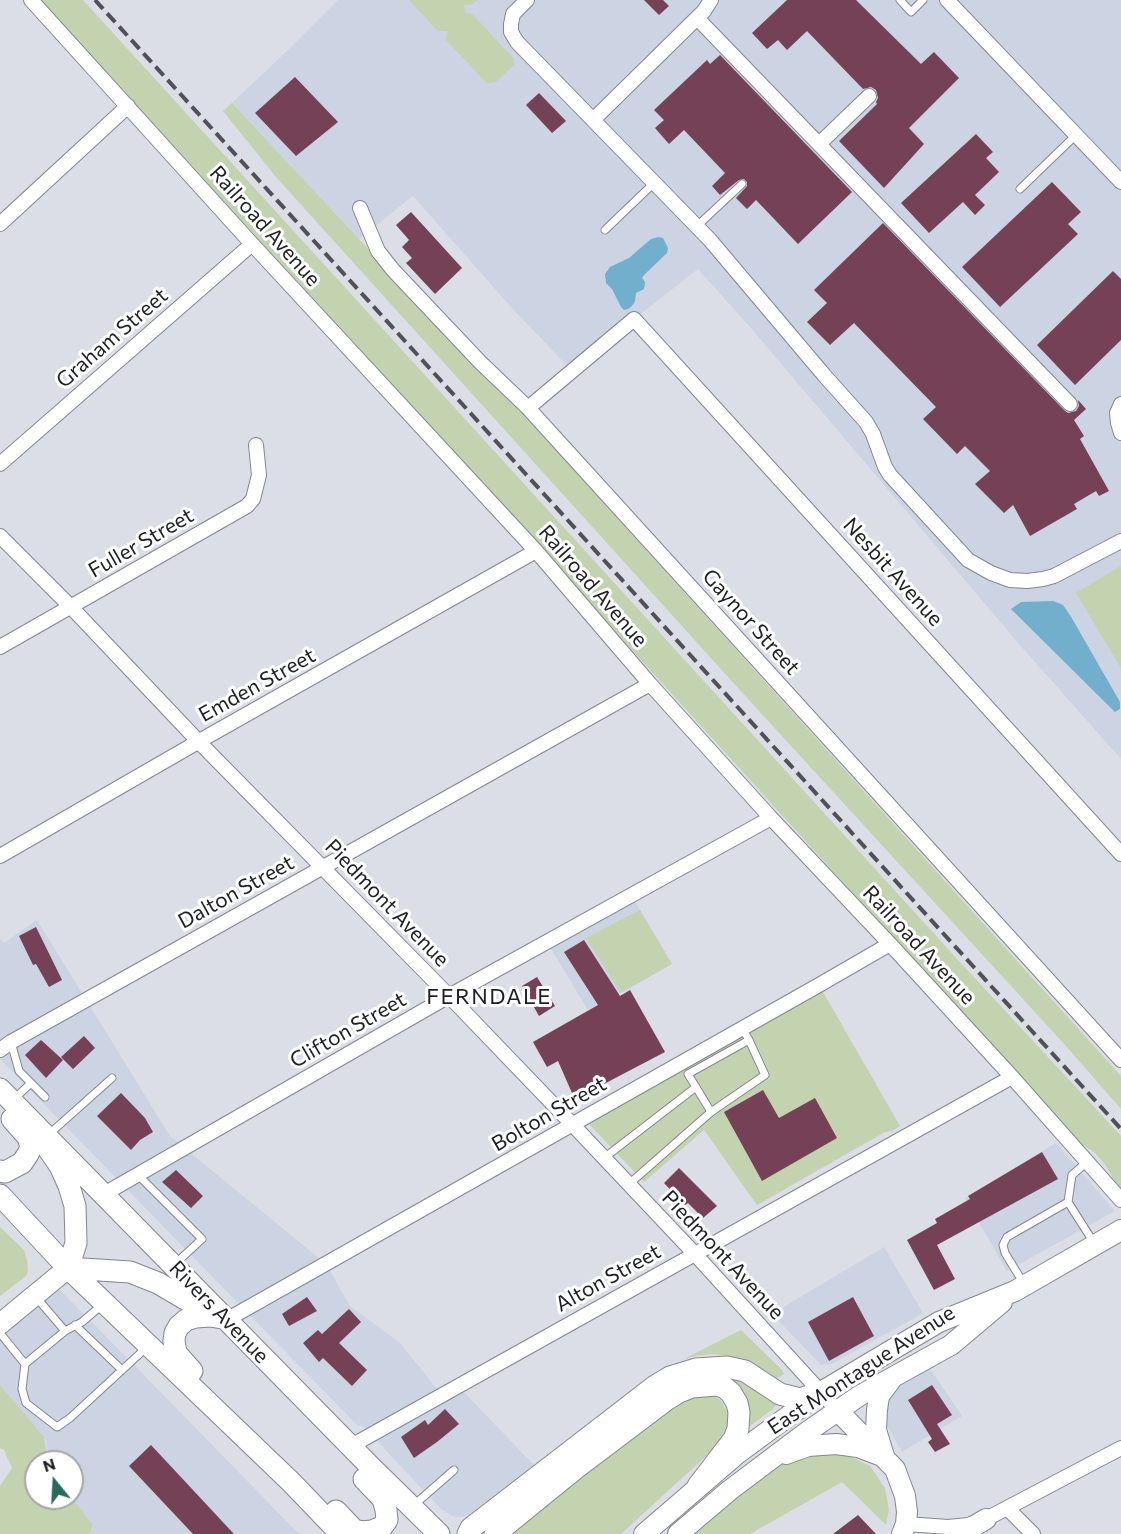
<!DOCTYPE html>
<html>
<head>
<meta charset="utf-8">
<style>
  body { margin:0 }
  #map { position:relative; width:1121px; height:1534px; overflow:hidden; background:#dbdee6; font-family:Commissioner,sans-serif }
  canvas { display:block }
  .north { position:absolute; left:24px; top:1450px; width:60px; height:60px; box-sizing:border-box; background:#fff; border:2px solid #a5a6a7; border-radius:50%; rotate:342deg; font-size:16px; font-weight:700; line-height:24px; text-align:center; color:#1f2023 }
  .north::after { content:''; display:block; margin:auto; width:21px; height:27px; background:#296b5a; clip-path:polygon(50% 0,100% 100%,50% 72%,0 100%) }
</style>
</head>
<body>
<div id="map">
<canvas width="1121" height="1534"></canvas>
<div class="north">N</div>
</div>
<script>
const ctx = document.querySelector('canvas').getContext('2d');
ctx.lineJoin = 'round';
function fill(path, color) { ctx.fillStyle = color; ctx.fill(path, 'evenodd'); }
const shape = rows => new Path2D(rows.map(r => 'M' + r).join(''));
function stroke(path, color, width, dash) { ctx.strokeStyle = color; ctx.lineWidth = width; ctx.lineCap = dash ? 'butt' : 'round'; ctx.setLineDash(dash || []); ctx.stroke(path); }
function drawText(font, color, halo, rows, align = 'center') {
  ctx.font = font + ' Commissioner,sans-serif'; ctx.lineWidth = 6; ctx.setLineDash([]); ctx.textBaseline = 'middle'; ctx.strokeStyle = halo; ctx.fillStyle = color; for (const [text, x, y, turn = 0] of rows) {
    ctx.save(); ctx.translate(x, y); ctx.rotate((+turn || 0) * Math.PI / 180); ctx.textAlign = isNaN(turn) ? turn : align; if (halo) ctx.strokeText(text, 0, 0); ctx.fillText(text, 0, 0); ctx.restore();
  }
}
fill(shape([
  [338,0,1121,0,1121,759,1019,644,750,327,698,269,634,319,572,371,511,307,413,196,359,239,232,103,286,52],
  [631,895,672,964,588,1010,547,942],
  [37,920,170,1136,326,1264,350,1306,399,1342,442,1395,458,1386,534,1465,471,1513,463,1517,455,1517,442,1510,364,1427,357,1425,0,1059,0,939,4,943],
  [1056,1143,1115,1211,1007,1271,965,1198],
  [884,1247,923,1313,832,1364,821,1365,772,1314],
  [52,1282,137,1368,299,1534,89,1534,93,1525,72,1498,72,1462,48,1462,46,1440,0,1385,0,1324],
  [929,1367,962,1416,902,1452,887,1425,886,1420,887,1404,891,1395,898,1385]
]), '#ccd3e2');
fill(shape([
  [41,0,83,0,959,961,1121,1136,1121,1189,1118,1187,1105,1164,1094,1152,1081,1144],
  [409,0,477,0,473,4,464,5,465,13,472,14,514,59,514,65,496,82,487,83,446,40,447,31,438,31],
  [232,103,544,437,1121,1076,1121,1109,1066,1046,738,688,276,177,223,111],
  [1121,566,1121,668,1076,593],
  [640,910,672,964,621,993,586,938],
  [819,985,900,1126,892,1131,885,1132,757,1205,704,1130,644,1182,588,1123],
  [0,1227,24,1250,27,1260,28,1271,26,1276,0,1296],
  [741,1330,782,1370,784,1374,776,1379,753,1364,734,1357,712,1354,694,1356,682,1360],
  [733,1376,760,1389,776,1404,774,1408,746,1429,748,1415,690,1378],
  [0,1385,44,1437,48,1462,36,1462,36,1498,72,1498,93,1525,89,1534,0,1534,0,1486,12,1468,4,1450,0,1448],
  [707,1395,716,1397,721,1401,728,1413,728,1421,727,1427,717,1446,621,1534,509,1534,518,1525,674,1406,685,1399],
  [830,1452,847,1455,870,1466,885,1488,889,1510,886,1525,842,1482,750,1534,690,1534,748,1486,779,1465,804,1456]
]), '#c3d2af');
fill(shape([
  [658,237,663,238,668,248,667,253,644,275,642,278,645,282,644,289,636,293,635,301,632,306,628,309,624,310,621,307,612,289,606,283,605,274,610,267,629,258,651,239],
  [1053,601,1063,605,1070,615,1120,702,1120,709,1115,712,1011,609,1021,602]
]), '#71afcd');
fill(shape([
  [644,0,663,0,669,6,659,15],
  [787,0,856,0,921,64,934,52,959,78,909,128,924,144,884,188,839,141,877,104,876,102,878,98,876,90,871,87,863,89,807,31,787,50,778,40,767,49,752,33],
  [720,55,852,192,798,244,756,200,747,209,736,198,747,186,747,182,744,179,739,180,720,195,712,186,725,173,684,130,669,144,655,128,664,120,654,110,707,60,710,64],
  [295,77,338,122,296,156,255,113],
  [539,93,566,121,552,133,526,105],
  [976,134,993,152,986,158,999,172,975,195,985,205,975,215,963,202,929,233,901,203],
  [1052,182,1081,212,1068,224,1078,234,1000,307,962,267],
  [411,212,462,268,435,294,406,263,412,258,402,247,409,240,396,225],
  [883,223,1064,410,1068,413,1076,411,1079,406,1078,400,1086,409,1074,420,1084,436,1080,439,1109,491,1099,496,1096,491,1074,504,1077,509,1030,536,1013,505,1004,513,975,484,990,471,965,446,957,454,923,419,936,407,854,323,830,345,807,322,827,303,814,290],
  [1113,271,1121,279,1121,340,1075,385,1037,345],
  [36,927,62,980,49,987,36,964,33,965,19,936],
  [584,940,620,996,630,990,665,1052,581,1096,578,1091,572,1093,558,1061,547,1067,533,1042,598,1005,564,952],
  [537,977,555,1006,539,1016,522,986],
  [84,1036,95,1048,73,1069,61,1057],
  [41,1040,63,1060,46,1078,25,1055],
  [763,1090,779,1118,815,1098,837,1138,762,1181,724,1112],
  [121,1093,145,1118,153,1132,140,1140,131,1150,97,1116],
  [1042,1152,1058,1179,937,1245,955,1279,934,1290,907,1240,937,1223,935,1219,970,1199,968,1196],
  [679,1168,717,1206,703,1218,688,1203,685,1205,664,1183],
  [176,1170,203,1196,191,1208,162,1182],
  [307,1297,317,1311,289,1326,282,1314],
  [853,1297,874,1336,829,1361,808,1322],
  [349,1309,361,1322,339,1343,367,1370,352,1386,323,1358,319,1362,303,1343,318,1330,322,1334],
  [932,1385,952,1415,937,1424,950,1444,935,1452,928,1442,932,1439,908,1400],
  [445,1409,459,1424,437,1442,414,1458,401,1437,425,1420,428,1425],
  [151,1445,234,1534,193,1534,129,1466],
  [858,1515,876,1534,833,1534]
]), '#754156');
const lane = shape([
  [900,0,911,12,923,0],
  [1020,189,1076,135],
  [696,227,742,184],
  [605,230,654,183],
  [11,1042,19,1071,45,1097],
  [13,1100,31,1083],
  [711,1112,765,1075,749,1040],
  [48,1135,112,1078],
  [604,1158,696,1087],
  [1087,1162,1072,1175,1068,1202,1094,1243],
  [138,1175,202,1239,176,1263],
  [629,1184,711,1112,688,1074,749,1040,742,1028],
  [1024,1284,1005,1253,1003,1245,1007,1237,1068,1202],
  [75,1325,122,1370],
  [65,1331,82,1322,102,1305],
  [0,1333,25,1364,22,1389,26,1403,57,1427,70,1418,146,1348],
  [25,1364,65,1331,36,1297],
  [414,1505,454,1470]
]);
const street = shape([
  [31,0,252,244,536,551,650,684,771,818,890,944,1012,1077,1121,1200],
  [527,0,513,14,511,24,511,32,517,42,593,120,704,11,711,0],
  [947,0,1121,182],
  [697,18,1070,404],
  [593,120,710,240,824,375,866,422,873,434,885,467,890,475,968,560,991,573,1010,580,1027,581,1043,579,1054,576,1121,541],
  [819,144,869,96],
  [360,208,378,251,393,270,480,362,528,408,1121,1060],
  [0,224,128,106],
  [1121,404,1117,413,1118,423,1121,433],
  [528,408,634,319,1121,854],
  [0,464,252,244],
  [0,536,71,607,199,742,449,996,572,1124,694,1253,837,1410],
  [0,647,247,506,253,499,259,475,256,445],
  [0,856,210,735,536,551],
  [0,1050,11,1042,650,684],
  [104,1194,449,996,771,818],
  [228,1319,819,985,890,944],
  [351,1446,1012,1077],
  [1008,1509,1033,1534],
  [906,1524,948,1527,968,1525,986,1519,1121,1448]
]);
const secondary = shape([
  [0,1324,68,1268],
  [837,1410,895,1469,905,1496,907,1512,906,1524,902,1534],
  [786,1454,808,1446,836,1444,858,1447,879,1455],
  [884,1456,876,1430,877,1410,879,1396,891,1380],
  [644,1534,737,1454,821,1392,939,1322,1015,1291,1121,1230],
  [678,1534,730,1490,807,1432,859,1396,951,1345,1002,1302],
  [961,1534,986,1519]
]);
const primary = shape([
  [0,1089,369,1465,439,1534],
  [49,1150,60,1166,69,1186,75,1206,76,1243,68,1268],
  [0,1171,5,1172,22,1163,28,1154,31,1147,28,1137,12,1119],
  [0,1195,68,1268,291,1482,341,1534],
  [68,1268,130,1272,158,1283,192,1303,213,1313],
  [192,1371,176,1353,174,1341,175,1333,179,1326,186,1320,196,1317,210,1316,228,1319],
  [336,1511,354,1530,362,1532,372,1531,382,1527,387,1520,386,1510,383,1499,364,1479],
  [468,1534,471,1528,655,1386,670,1377,696,1369,727,1367,745,1371,780,1394,800,1399,821,1392],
  [495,1534,576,1468,666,1400,679,1392,692,1387,716,1385,724,1387,731,1393,737,1403,739,1412,738,1429,734,1439,698,1486]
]);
stroke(lane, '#84878f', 9);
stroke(street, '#84878f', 16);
stroke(secondary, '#84878f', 22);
stroke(primary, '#84878f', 23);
stroke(lane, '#fff', 7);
stroke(street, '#fff', 14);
stroke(secondary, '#fff', 20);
stroke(primary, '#fff', 21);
stroke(shape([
  [95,0,1121,1129]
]), '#505156', 4, [12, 6]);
drawText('21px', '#1f2023', '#fff', [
  ["Railroad Avenue",265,226,48],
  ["Graham Street",112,338,-41],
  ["Fuller Street",141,543,-30],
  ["Nesbit Avenue",893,572,48],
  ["Railroad Avenue",593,586,49],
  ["Gaynor Street",751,622,48],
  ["Emden Street",257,685,-29],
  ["Dalton Street",236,892,-29],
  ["Piedmont Avenue",387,903,46],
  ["Railroad Avenue",919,945,47],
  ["Clifton Street",348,1030,-30],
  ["Bolton Street",549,1114,-30],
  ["Piedmont Avenue",723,1255,47],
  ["Alton Street",608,1278,-29],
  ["Rivers Avenue",219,1312,46],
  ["East Montague Avenue",861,1370,-33]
]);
ctx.letterSpacing = '1.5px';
drawText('22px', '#1f2023', '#fff', [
  ["FERNDALE",489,997]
]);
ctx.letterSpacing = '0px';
</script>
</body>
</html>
